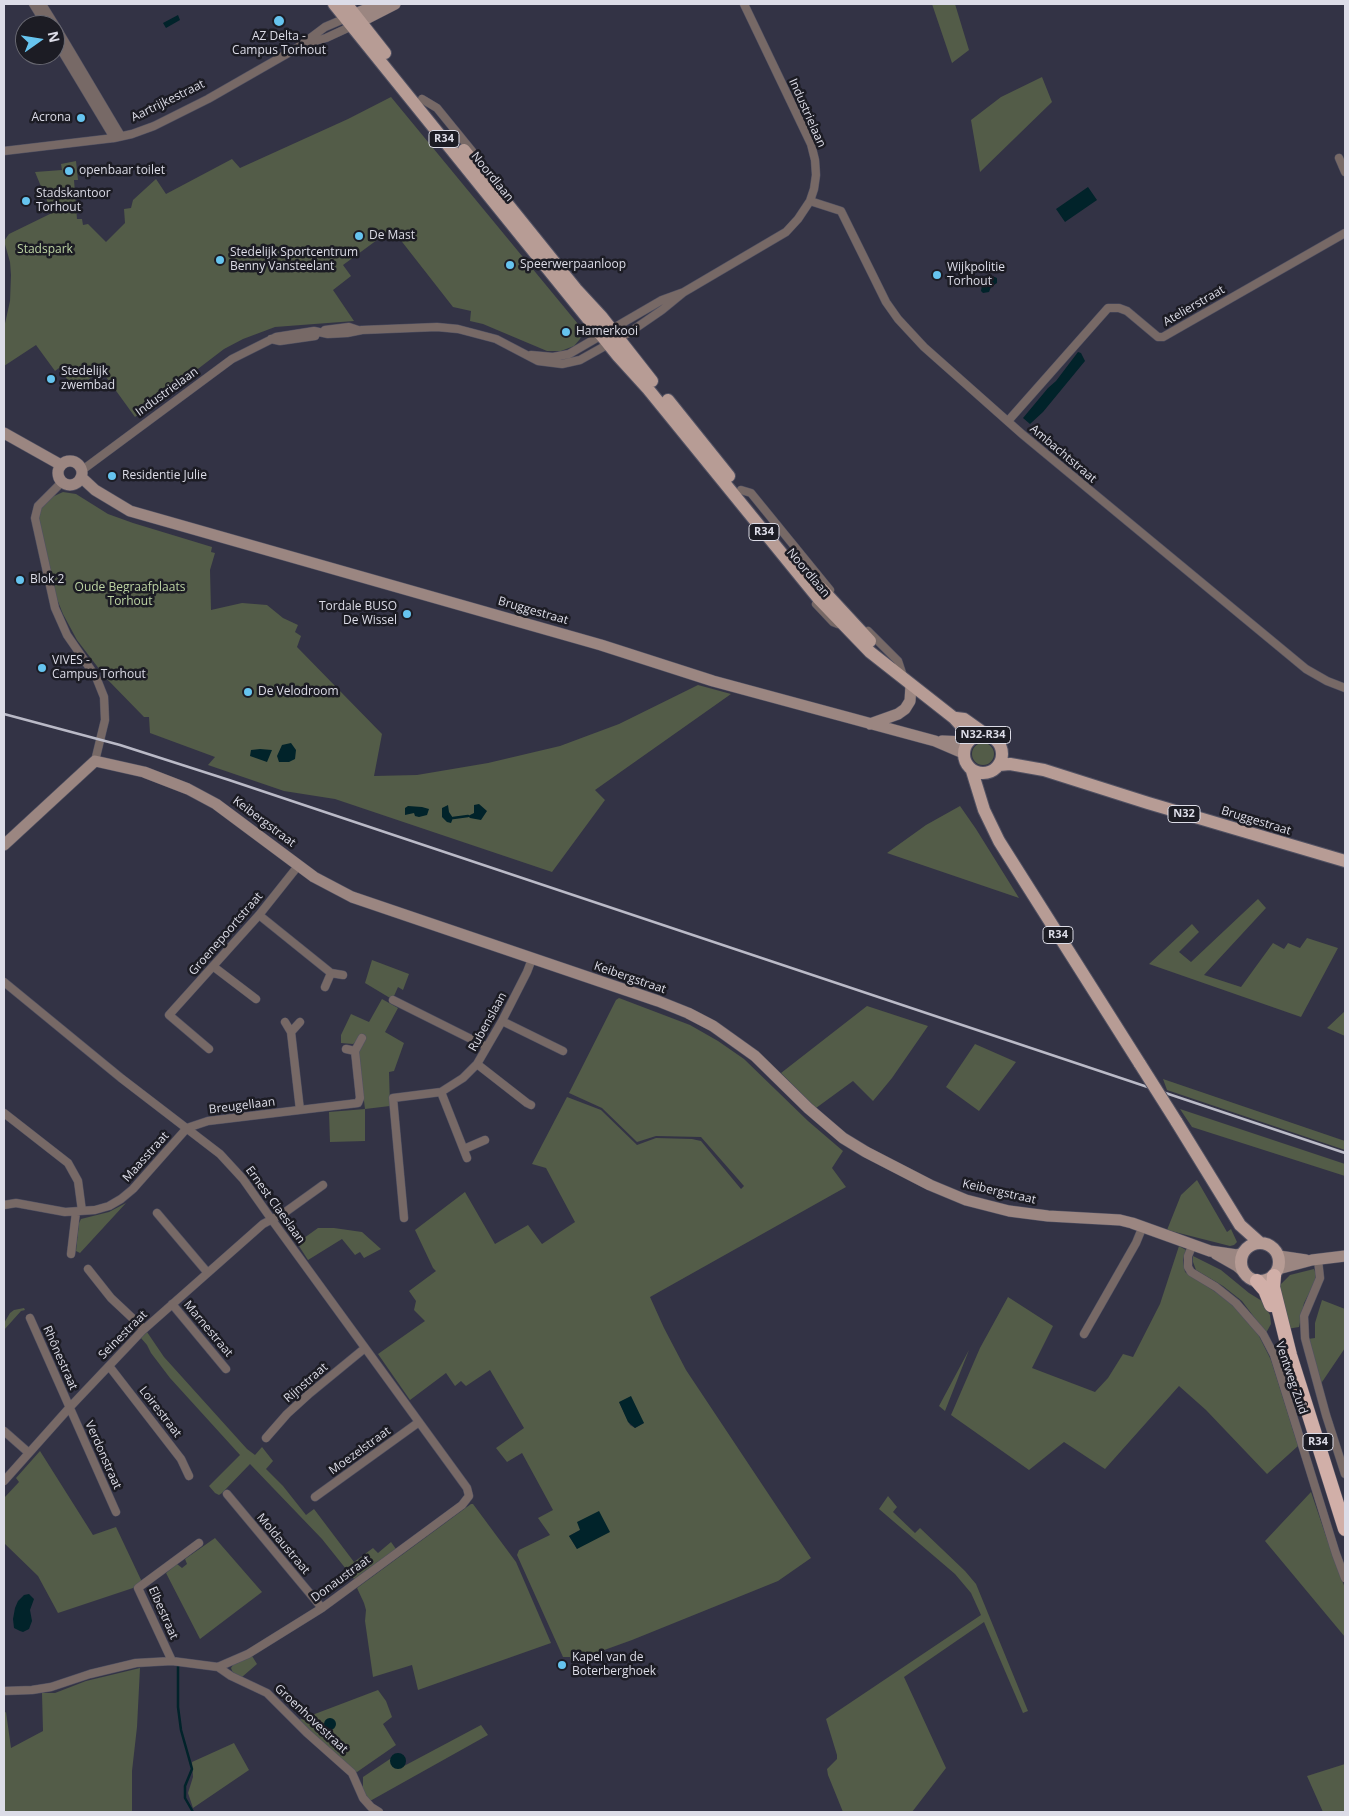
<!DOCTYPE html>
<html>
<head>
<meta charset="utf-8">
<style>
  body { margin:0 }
  #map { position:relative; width:1349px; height:1816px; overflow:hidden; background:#333345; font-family:"Open Sans",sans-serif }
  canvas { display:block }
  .frame { position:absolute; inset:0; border:5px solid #dcdce7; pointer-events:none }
  .north { position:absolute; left:15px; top:15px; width:50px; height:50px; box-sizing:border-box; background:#1c1c24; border:1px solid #696972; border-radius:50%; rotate:77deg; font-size:14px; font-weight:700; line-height:20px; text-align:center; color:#dcdce7 }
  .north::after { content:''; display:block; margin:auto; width:18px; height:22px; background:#66c4ef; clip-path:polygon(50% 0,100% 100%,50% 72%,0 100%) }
</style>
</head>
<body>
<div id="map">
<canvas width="1349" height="1816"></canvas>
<div class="frame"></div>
<div class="north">N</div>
</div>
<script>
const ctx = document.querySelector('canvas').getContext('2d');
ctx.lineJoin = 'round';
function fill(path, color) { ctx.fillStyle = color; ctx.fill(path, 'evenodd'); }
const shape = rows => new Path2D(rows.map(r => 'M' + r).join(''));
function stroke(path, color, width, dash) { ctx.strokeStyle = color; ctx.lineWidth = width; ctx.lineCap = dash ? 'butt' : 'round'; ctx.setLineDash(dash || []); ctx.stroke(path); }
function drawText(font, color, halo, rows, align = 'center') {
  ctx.font = font + ' "Open Sans",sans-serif'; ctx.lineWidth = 5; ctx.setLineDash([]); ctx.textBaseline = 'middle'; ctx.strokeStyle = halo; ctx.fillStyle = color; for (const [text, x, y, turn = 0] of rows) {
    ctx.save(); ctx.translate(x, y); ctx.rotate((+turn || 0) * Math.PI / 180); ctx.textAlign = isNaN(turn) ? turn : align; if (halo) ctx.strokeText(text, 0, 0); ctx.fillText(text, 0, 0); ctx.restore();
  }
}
fill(shape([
  [932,4,955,4,969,50,952,63],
  [1042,77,1052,102,980,172,971,120,1001,97],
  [391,97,583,330,580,339,574,346,561,351,547,351,483,324,470,321,471,311,453,307,392,229,343,265,351,276,333,290,354,321,275,327,243,339,224,349,135,417,101,370,75,390,59,368,55,371,36,345,4,366,4,328,10,301,11,275,10,262,4,241,9,234,52,213,35,172,62,170,61,164,76,161,78,180,74,180,77,219,82,219,83,225,88,224,106,242,125,223,124,209,131,208,133,200,156,179,166,194,232,159,240,168,348,119],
  [63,492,76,494,108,514,133,523,212,547,211,552,215,553,210,570,211,610,242,603,267,605,283,618,298,625,295,632,301,636,297,647,382,734,374,776,417,775,488,763,560,746,619,724,698,685,731,694,595,790,605,800,552,872,335,799,284,791,208,765,215,757,150,733,149,717,144,717,106,678,77,640,63,614,55,594,38,520,40,508,50,498],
  '972 754a11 11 0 1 1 22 0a11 11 0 1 1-22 0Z',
  [960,806,976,829,1019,898,887,853,926,825],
  [1258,899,1266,908,1204,975,1241,987,1273,943,1284,949,1288,943,1300,948,1307,938,1338,948,1301,1017,1149,964,1192,924,1199,932,1179,952,1191,962],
  [372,960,409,974,403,990,398,987,394,996,390,998,365,983],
  [619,998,690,1025,718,1041,744,1059,808,1121,843,1151,832,1168,846,1187,650,1297,664,1328,686,1370,811,1558,778,1581,632,1640,571,1662,570,1657,563,1657,517,1555,519,1550,550,1535,538,1518,553,1510,522,1453,507,1462,496,1448,524,1428,490,1370,466,1386,461,1381,455,1386,446,1373,410,1400,378,1354,425,1321,414,1310,416,1301,409,1291,436,1271,433,1268,415,1230,465,1192,495,1244,528,1225,542,1244,575,1222,546,1168,532,1164,567,1097,601,1110,637,1145,656,1138,692,1139,701,1141,741,1189,744,1186,701,1137,656,1136,637,1142,602,1108,569,1093,616,1000],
  [619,1402,644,1423,635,1428,630,1425],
  [580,1530,577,1549,569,1536],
  [382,999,398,1008,385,1032,404,1043,394,1071,389,1072,390,1106,365,1109,365,1141,330,1142,329,1112,365,1109,357,1041,353,1044,341,1043,341,1035,351,1014,369,1022],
  [867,1006,928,1026,892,1078,873,1101,853,1081,816,1108,781,1073],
  [1345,1011,1345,1036,1327,1028],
  [975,1044,1016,1062,979,1111,946,1087],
  [1163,1079,1345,1141,1345,1150,1167,1090],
  [1180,1109,1345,1164,1345,1176,1192,1127],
  [1197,1180,1227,1232,1231,1229,1237,1242,1234,1245,1230,1246,1167,1230,1181,1195],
  [126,1203,80,1253,76,1251,79,1223,81,1219,109,1212],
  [318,1228,334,1228,362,1232,381,1249,364,1258,360,1252,355,1255,342,1239,308,1260,297,1243],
  [1179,1246,1186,1250,1183,1260,1185,1272,1228,1300,1248,1321,1259,1336,1271,1360,1298,1446,1267,1474,1206,1410,1179,1386,1105,1469,1064,1442,1029,1470,951,1415,980,1348,1008,1297,1053,1326,1032,1368,1095,1392,1108,1378,1123,1354,1133,1357,1160,1304],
  [1193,1256,1221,1270,1249,1293,1262,1301,1270,1315,1271,1324,1266,1333,1242,1301,1223,1286,1196,1270,1193,1262],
  [1314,1269,1316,1274,1315,1282,1304,1303,1299,1327,1287,1329,1277,1288,1290,1275],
  [1322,1300,1345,1309,1345,1348,1320,1385,1308,1339,1315,1338,1315,1323],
  [24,1308,25,1310,21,1311,4,1330,4,1323,10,1313,14,1310],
  [147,1332,164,1357,247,1449,255,1455,262,1447,273,1461,266,1469,283,1486,306,1515,314,1509,354,1562,373,1548,378,1553,391,1542,396,1549,354,1579,322,1539,250,1464,222,1493,219,1495,215,1493,209,1486,240,1455,170,1378,151,1353,147,1345,141,1338],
  [969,1350,945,1411,939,1406],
  [40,1451,93,1535,116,1527,142,1582,133,1588,58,1613,38,1576,4,1543,4,1498,19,1482,16,1478],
  [1311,1492,1327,1539,1345,1588,1345,1637,1265,1541],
  [888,1496,897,1507,893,1512,915,1533,920,1528,965,1571,976,1584,1028,1711,1023,1713,984,1622,904,1677,946,1768,912,1812,843,1812,828,1775,827,1769,837,1759,837,1755,826,1719,981,1615,971,1593,955,1574,879,1509],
  [471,1504,473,1504,516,1562,551,1643,418,1690,412,1665,373,1677,365,1621,366,1610,364,1603,357,1588],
  [215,1538,262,1592,200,1639,166,1573,177,1564,182,1568,187,1564,185,1559],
  [252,1656,257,1664,242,1677,233,1673,231,1668,233,1665],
  [140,1668,137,1727,132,1771,132,1812,4,1812,4,1713,6,1712,11,1748,43,1731,42,1693,55,1693,86,1681],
  [378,1690,386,1701,392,1717,383,1724,396,1745,357,1772,353,1771,299,1720],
  [481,1725,488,1735,370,1801,363,1790,363,1777,396,1755,404,1766],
  [234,1743,249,1770,193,1808,188,1793,193,1777,192,1762],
  [1345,1764,1345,1812,1323,1812,1307,1776]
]), '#535c48');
fill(shape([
  [178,15,180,20,166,28,163,23],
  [1088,187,1097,200,1065,222,1056,209],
  [990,275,997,278,997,283,991,287,989,292,983,293,981,291,983,279,985,276],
  [1078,352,1081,353,1085,361,1043,412,1030,424,1023,418,1048,388,1056,381],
  [291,743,296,750,295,759,289,762,279,762,277,756,282,745],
  [260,749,272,750,267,762,250,756,251,750],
  [479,804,487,811,481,820,470,818,468,816,474,813,474,805],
  [448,805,449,812,453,818,451,823,447,822,442,817,442,808],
  [408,806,422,807,429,809,427,815,419,817,415,816,414,813,405,815,405,808],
  [631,1396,644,1423,635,1428,628,1422,619,1402],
  [599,1511,610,1532,577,1549,569,1536,580,1530,577,1522],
  [29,1594,34,1599,30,1610,32,1621,29,1629,23,1632,20,1631,14,1628,13,1619,15,1608,18,1601,24,1595],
  '324 1724a6 6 0 1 1 12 0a6 6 0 1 1-12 0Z',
  '390 1761a8 8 0 1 1 16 0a8 8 0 1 1-16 0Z'
]), '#01232a');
stroke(shape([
  [453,818,468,816],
  [178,1663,178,1707,181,1730,192,1769,185,1786,185,1798,193,1812]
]), '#01232a', 2.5);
const street = shape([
  [33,4,46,25],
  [42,4,55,25],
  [55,25,121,136],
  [55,40,114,138],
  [305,44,326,38,352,26],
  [422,99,437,108,472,151],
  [4,151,114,138,132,134,154,126,208,99,297,48,325,27,346,18],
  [1339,158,1345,172],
  [810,201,841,211,886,302,898,319,924,347,1022,434,1306,669,1327,681,1345,688],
  [325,330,349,327,358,330],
  [271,339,280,341,315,336],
  [531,355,553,357,569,354,662,300,684,292,786,232,798,219,810,201,814,189,816,175,815,160,811,144,744,4],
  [1008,421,1108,308,1119,308,1127,311,1158,337,1163,337,1345,233],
  [81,471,232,359,276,337,314,331,328,334,347,333,362,330,437,327,458,329,496,339,538,361,562,364,580,360,630,332,662,310,684,292],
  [62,482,38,506,35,518,55,608,67,635,96,677,104,697,105,720,95,761],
  [741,490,751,493,830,590],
  [816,604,833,622,838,624],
  [868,631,898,661,903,676],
  [259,915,331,973,343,975],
  [214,967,256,999],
  [4,982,121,1078,220,1154,243,1179,272,1220,467,1488,469,1496,462,1505,322,1608,248,1654,218,1667],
  [325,987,331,973],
  [393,1000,487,1047],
  [502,1021,563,1051],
  [285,1022,291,1032,300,1110],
  [291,1032,300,1022],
  [209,1049,169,1015,259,915,298,866],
  [355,1051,362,1038],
  [477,1064,527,1103,531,1105],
  [441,1092,467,1158],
  [4,1113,68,1163,78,1181,82,1211],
  [464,1149,485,1140],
  [4,1205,16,1203,65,1212,95,1210,109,1206,121,1199,133,1189,187,1128,208,1121,358,1103,360,1098,355,1051,346,1049],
  [157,1213,207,1272],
  [404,1218,393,1098,441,1092,463,1078,477,1064,502,1021,527,972,532,959],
  [1193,1244,1188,1256,1188,1267,1191,1272,1216,1287,1236,1303,1263,1334,1274,1355,1336,1554,1345,1578],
  [71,1254,76,1212],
  [1318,1260,1320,1278,1304,1316,1305,1338,1326,1415,1345,1474],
  [88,1269,111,1298,144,1329],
  [172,1304,226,1369],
  [30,1318,116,1512],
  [1084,1334,1136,1243,1143,1226],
  [109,1366,181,1459,189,1476],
  [4,1431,29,1453],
  [266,1438,287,1414,309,1394,365,1348],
  [4,1481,70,1407,142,1331,263,1224,284,1213,323,1185],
  [227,1494,322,1608],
  [315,1497,419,1422],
  [172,1661,138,1588,199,1543],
  [4,1691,32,1690,51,1687,90,1674,136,1663,172,1661,218,1667,231,1676,267,1693,307,1733,352,1773,363,1798,371,1807,379,1812]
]);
const secondary = shape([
  [347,17,380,4],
  [354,25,395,4],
  [4,433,61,465],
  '58 473a12 12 0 1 1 24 0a12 12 0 1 1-24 0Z',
  [81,477,95,490,130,511,601,645,713,681,935,741,963,753],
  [870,724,898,714,905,709,910,701,911,685],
  [942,741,967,742],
  [4,845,95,761,144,772,188,789,216,804,314,877,352,897,658,1001,688,1013,713,1026,755,1056,808,1108,843,1138,866,1152,930,1185,966,1200,1009,1211,1048,1216,1120,1220,1132,1223,1210,1251,1237,1255,1243,1253],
  [1216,1254,1237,1266,1244,1272],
  [1279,1256,1306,1260],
  [1278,1269,1312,1260,1345,1256]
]);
const primary = shape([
  [334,4,618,356,648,389,818,598,870,652,954,718,972,738],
  [348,6,385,53],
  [464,150,576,289,601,316,652,381],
  [668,400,729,476],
  [821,588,870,641],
  [956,718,964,719,988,736],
  '964 754a19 19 0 1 1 38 0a19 19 0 1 1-38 0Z',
  [999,765,1010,764,1044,770,1148,803,1345,861],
  [972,771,984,810,999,841,1140,1064],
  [1176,1121,1240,1225,1259,1242],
  '1241 1262a19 19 0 1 1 38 0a19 19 0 1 1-38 0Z'
]);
const highway = shape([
  [1274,1276,1273,1287,1290,1355,1345,1529],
  [1257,1281,1265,1290,1271,1305]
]);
stroke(street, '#515162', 9);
stroke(secondary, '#515162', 12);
stroke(primary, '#515162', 14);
stroke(highway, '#515162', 15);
stroke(street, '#776966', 8);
stroke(secondary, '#9b8681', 11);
stroke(primary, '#b79c95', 12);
stroke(highway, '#d1afa8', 14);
stroke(shape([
  [4,714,120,745,229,780,1345,1153]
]), '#babac7', 2.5);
const primaryBridge = shape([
  [1140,1064,1176,1121]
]);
stroke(primaryBridge, '#515162', 14, []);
stroke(primaryBridge, '#b79c95', 12);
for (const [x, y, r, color] of [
  [279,21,6,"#66c4ef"],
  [81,118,5,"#66c4ef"],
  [69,171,5,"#66c4ef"],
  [26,201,5,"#66c4ef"],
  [359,236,5,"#66c4ef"],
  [220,260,5,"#66c4ef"],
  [510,265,5,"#66c4ef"],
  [937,275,5,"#66c4ef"],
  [566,332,5,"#66c4ef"],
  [51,379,5,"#66c4ef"],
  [112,476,5,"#66c4ef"],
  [20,580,5,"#66c4ef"],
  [407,614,5,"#66c4ef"],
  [42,668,5,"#66c4ef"],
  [248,692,5,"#66c4ef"],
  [562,1665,5,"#66c4ef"]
]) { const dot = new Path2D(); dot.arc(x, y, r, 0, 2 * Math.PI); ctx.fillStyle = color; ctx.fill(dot); stroke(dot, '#1c1c24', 2); }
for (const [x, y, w] of [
  [444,139,30],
  [764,532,30],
  [983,735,55],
  [1184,814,32],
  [1058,935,30],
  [1318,1442,30]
]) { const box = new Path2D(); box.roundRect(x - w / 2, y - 8.5, w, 17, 4); ctx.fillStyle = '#1c1c24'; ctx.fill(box); stroke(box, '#dcdce7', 1); }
drawText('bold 11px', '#dcdce7', null, [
  ["R34",444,139],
  ["R34",764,532],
  ["N32-R34",983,735],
  ["N32",1184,814],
  ["R34",1058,935],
  ["R34",1318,1442]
]);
drawText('12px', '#dcdce7', '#1c1c24', [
  ["AZ Delta -",279,37,"center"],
  ["Campus Torhout",279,51,"center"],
  ["Acrona",71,118,"right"],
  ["openbaar toilet",79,171],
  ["Stadskantoor",36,194],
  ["Torhout",36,208],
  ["De Mast",369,236],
  ["Stedelijk Sportcentrum",230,253],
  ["Benny Vansteelant",230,267],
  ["Speerwerpaanloop",520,265],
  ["Wijkpolitie",947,268],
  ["Torhout",947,282],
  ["Hamerkooi",576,332],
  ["Stedelijk",61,372],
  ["zwembad",61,386],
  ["Residentie Julie",122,476],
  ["Blok 2",30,580],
  ["Tordale BUSO",397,607,"right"],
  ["De Wissel",397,621,"right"],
  ["VIVES -",52,661],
  ["Campus Torhout",52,675],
  ["De Velodroom",258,692],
  ["Kapel van de",572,1658],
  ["Boterberghoek",572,1672]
], 'left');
drawText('12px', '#dcdce7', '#1c1c24', [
  ["Aartrijkestraat",168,101,-26],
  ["Industrielaan",807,113,66],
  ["Noordlaan",492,177,51],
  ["Atelierstraat",1194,306,-30],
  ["Industrielaan",167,392,-36],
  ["Ambachtstraat",1063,454,40],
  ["Noordlaan",808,573,50],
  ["Bruggestraat",533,611,16],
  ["Bruggestraat",1256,821,17],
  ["Keibergstraat",264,822,37],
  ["Groenepoortstraat",226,934,-49],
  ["Keibergstraat",630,978,19],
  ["Rubenslaan",488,1022,-61],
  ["Breugellaan",242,1106,-7],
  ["Maasstraat",146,1157,-48],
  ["Keibergstraat",999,1192,13],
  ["Ernest Claeslaan",275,1205,54],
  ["Marnestraat",208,1329,50],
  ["Seinestraat",123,1335,-45],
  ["Rhônestraat",60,1358,66],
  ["Ventweg Zuid",1291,1378,71],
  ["Rijnstraat",306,1383,-41],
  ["Loirestraat",160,1412,52],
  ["Moezelstraat",360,1451,-36],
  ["Verdonstraat",103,1455,66],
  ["Moldaustraat",283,1544,50],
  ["Donaustraat",341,1579,-36],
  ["Elbestraat",163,1613,66],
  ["Groenhovestraat",311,1719,43]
]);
drawText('12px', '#bdd4a3', '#1c1c24', [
  ["Stadspark",45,250],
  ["Oude Begraafplaats",130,588],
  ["Torhout",130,602]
]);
</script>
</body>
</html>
